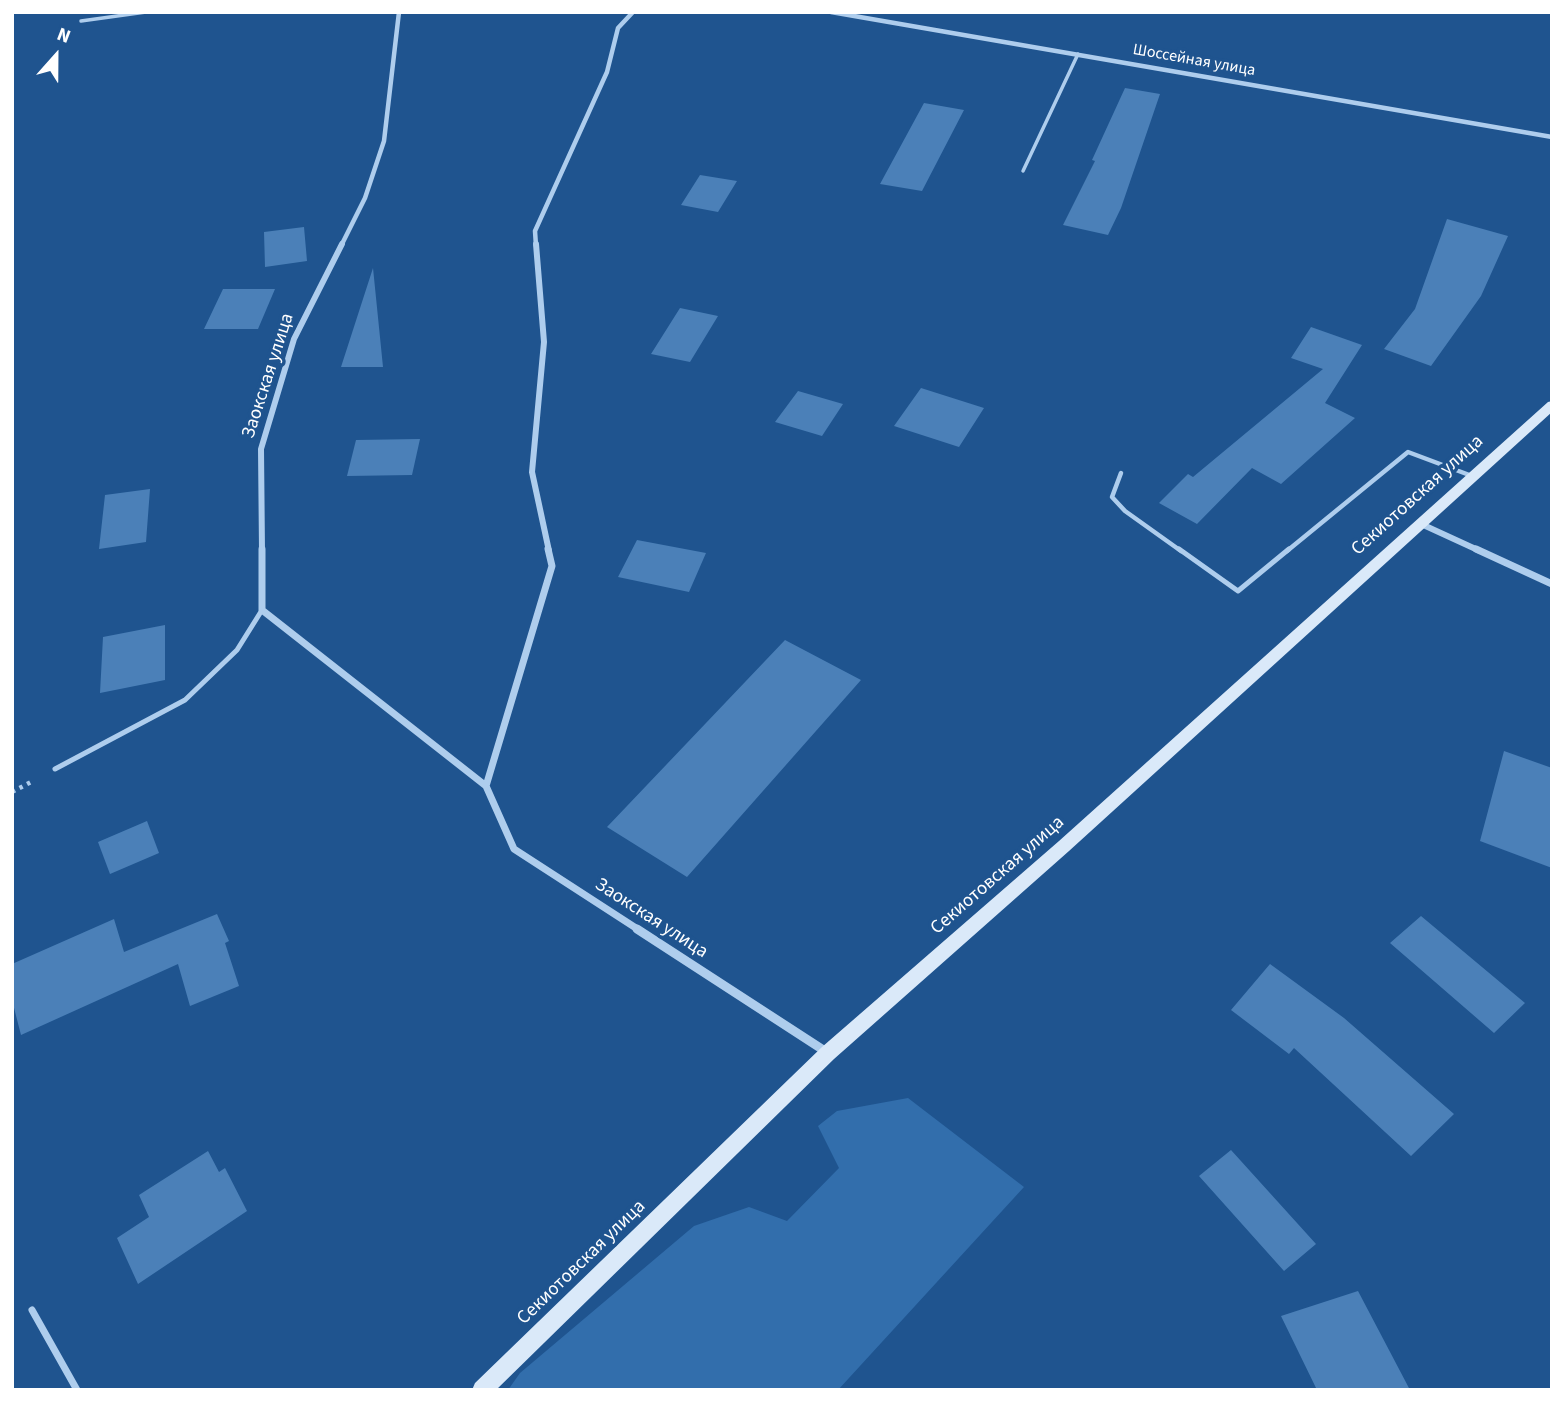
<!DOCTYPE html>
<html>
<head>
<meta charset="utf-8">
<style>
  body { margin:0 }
  #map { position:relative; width:1564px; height:1402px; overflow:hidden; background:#1f548f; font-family:"Source Sans 3",sans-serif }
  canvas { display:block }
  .frame { position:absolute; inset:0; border:14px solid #fff; pointer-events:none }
  .north { position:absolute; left:21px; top:21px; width:70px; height:70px; -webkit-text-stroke:5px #1f548f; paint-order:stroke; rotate:21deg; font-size:19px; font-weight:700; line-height:28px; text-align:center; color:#fff }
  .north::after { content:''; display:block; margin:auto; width:24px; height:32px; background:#fff; clip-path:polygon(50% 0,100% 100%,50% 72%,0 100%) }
</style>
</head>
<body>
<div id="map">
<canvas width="1564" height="1402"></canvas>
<div class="frame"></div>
<div class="north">N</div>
</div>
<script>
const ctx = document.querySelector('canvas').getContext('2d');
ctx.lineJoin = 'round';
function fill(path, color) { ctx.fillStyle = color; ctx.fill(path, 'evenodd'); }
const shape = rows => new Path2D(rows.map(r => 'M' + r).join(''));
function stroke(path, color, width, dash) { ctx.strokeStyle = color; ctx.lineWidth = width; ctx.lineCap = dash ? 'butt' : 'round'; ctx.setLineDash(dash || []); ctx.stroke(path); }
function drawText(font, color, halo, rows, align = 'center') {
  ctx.font = font + ' "Source Sans 3",sans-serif'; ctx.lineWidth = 7; ctx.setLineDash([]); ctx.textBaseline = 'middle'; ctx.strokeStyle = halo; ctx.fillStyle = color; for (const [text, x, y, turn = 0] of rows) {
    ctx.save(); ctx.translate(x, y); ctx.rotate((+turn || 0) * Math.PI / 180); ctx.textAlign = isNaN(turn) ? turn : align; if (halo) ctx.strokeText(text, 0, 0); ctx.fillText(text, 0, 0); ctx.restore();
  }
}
fill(shape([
  [908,1098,1024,1187,838,1390,508,1390,520,1373,694,1226,749,1207,787,1221,839,1168,818,1126,837,1111]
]), '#326eac');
fill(shape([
  [1125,88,1160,94,1121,208,1108,235,1063,225,1095,161,1092,160],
  [924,103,964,110,922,191,880,184],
  [700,175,737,181,718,212,681,205],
  [1447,219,1508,236,1481,296,1431,366,1384,349,1415,309],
  [304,227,307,261,265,267,264,232],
  [373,268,383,367,341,367],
  [223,289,275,289,258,329,204,329],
  [680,308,718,316,690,362,651,354],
  [1311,327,1362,345,1325,403,1355,418,1281,484,1252,468,1197,524,1159,503,1188,474,1193,477,1323,369,1291,358],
  [921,388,984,408,959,447,894,426],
  [798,391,843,404,822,436,775,422],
  [420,439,412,475,347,476,356,440],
  [150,489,146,542,99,549,105,495],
  [637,540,706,553,689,592,618,577],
  [165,625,165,680,100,693,103,637],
  [785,640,861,680,687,877,607,827],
  [1504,751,1552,768,1552,868,1480,841],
  [147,821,159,853,110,874,98,842],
  [217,914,229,941,225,943,239,986,190,1006,178,964,21,1035,12,1000,12,964,114,919,124,952],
  [1421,916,1525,1003,1494,1033,1390,943],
  [1270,964,1344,1018,1454,1114,1411,1156,1294,1048,1289,1054,1231,1010],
  [1231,1150,1316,1244,1284,1271,1199,1176],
  [208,1151,219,1172,225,1168,247,1211,138,1284,117,1238,149,1217,139,1195],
  [1358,1291,1410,1390,1317,1390,1281,1316]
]), '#4b80b8');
stroke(shape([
  [12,792,33,781]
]), '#aecded', 4.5, [3.5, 5]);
stroke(shape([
  [81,21,146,12],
  [1023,171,1078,54]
]), '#aecded', 3.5);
stroke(shape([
  [1121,473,1112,497,1125,511,1181,551],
  [1287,551,1408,452,1472,476]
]), '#aecded', 4.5);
stroke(shape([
  [1179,549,1238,591,1289,549],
  [55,769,185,700,237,650,262,610]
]), '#aecded', 5);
stroke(shape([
  [32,1310,77,1390]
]), '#aecded', 7);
stroke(shape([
  [831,12,1552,137],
  [341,246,365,198,384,141,399,12],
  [536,246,535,231,607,72,618,28,633,12]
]), '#aecded', 4.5);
stroke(shape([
  [536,244,544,342,532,472,549,551],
  [1419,523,1480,551],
  [262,551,261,449,294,339,342,244]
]), '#aecded', 6);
stroke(shape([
  [262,549,262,610,486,786],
  [548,549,552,566,486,786,514,849,639,930],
  [1476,549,1552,584]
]), '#aecded', 7);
stroke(shape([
  [637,929,828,1053]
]), '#aecded', 9);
fill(shape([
  [1552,401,1552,412,1069,851,834,1059,496,1390,472,1390,475,1383,822,1047,1059,841,1548,402,1552,401]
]), '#dae9f9');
drawText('16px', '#fff', '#1f548f', [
  ["Шоссейная улица",1194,61,10]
]);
drawText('19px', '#fff', '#1f548f', [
  ["Заокская улица",269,376,-72],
  ["Секиотовская улица",1418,496,-42],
  ["Секиотовская улица",998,876,-41],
  ["Заокская улица",651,919,33],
  ["Секиотовская улица",582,1263,-44]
]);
</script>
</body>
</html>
